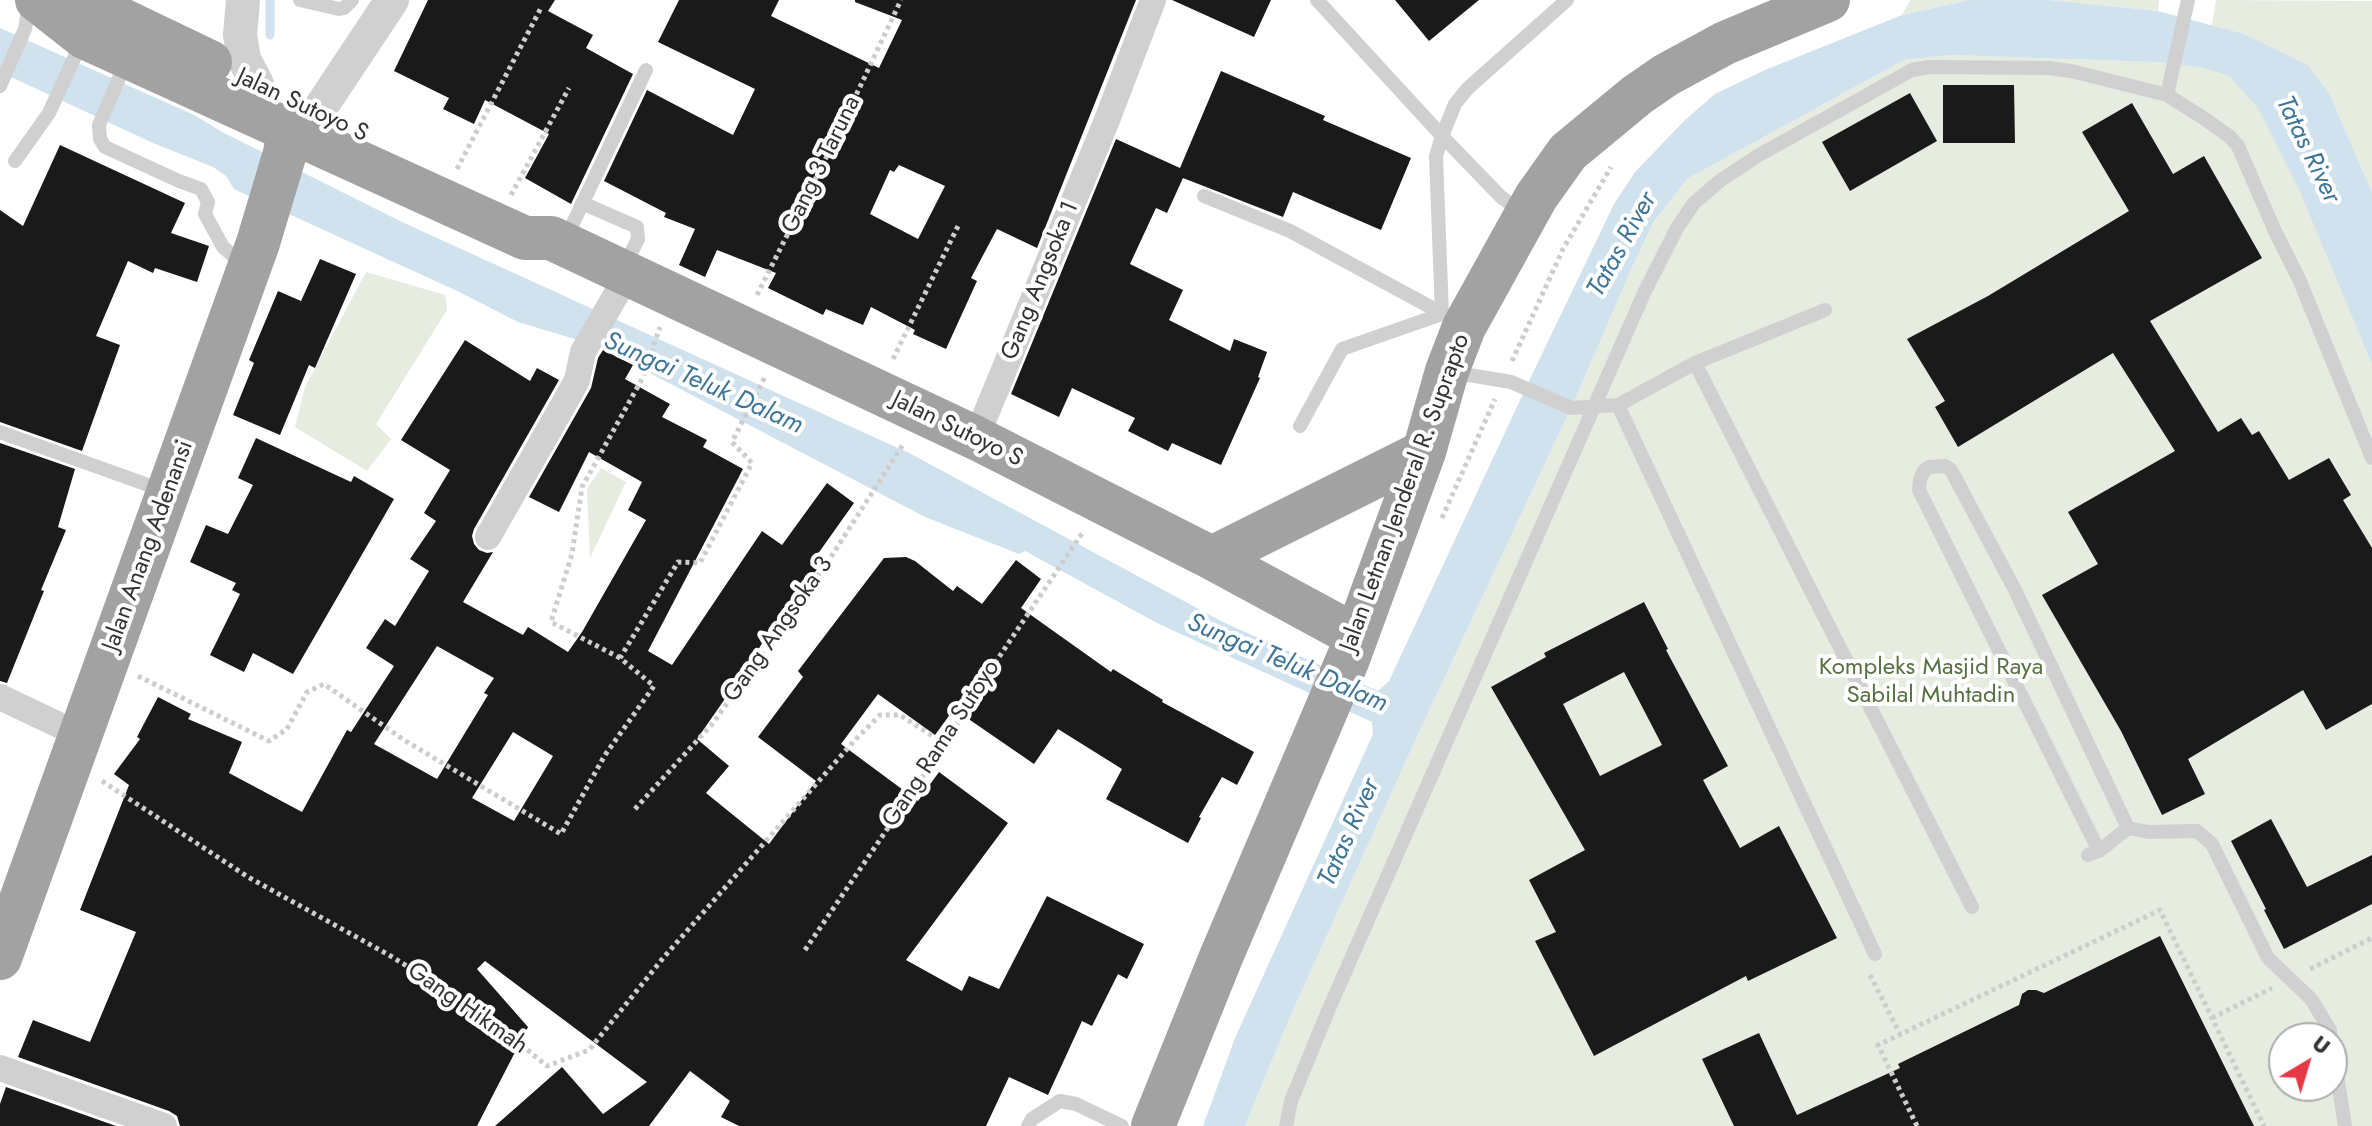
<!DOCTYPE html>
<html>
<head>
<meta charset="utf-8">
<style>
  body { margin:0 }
  #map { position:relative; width:2372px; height:1126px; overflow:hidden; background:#fff; font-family:Jost,sans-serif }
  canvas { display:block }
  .north { position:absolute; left:2268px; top:1022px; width:80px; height:80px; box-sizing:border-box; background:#fff; border:2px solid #adadad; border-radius:50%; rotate:38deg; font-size:22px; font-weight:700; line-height:32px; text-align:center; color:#333 }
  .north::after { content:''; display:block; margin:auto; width:28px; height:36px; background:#e63946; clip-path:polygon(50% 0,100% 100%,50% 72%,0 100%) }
</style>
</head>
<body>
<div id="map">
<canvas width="2372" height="1126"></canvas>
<div class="north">U</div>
</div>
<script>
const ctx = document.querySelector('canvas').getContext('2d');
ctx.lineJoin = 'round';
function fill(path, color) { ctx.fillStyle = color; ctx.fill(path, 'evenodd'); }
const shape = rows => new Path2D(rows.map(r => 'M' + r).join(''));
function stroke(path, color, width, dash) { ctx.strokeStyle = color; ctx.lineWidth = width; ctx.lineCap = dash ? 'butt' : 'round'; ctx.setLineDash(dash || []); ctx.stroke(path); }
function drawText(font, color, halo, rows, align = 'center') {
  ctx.font = font + ' Jost,sans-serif'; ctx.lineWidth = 8; ctx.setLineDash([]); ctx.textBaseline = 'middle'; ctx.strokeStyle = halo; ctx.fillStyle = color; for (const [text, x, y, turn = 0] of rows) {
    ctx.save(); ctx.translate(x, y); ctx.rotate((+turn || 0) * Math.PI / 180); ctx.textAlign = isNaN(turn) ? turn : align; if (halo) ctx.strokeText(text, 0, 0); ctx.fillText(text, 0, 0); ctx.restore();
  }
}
fill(shape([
  [1910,0,1969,0,1902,15],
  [2049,0,2159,0,2158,11],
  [2216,0,2372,1,2372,1126,1245,1126,1289,1019,1420,730,1571,408,1631,270,1653,223,1687,179,1904,60,1950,55,2157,62,2205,68],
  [2284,1038,2332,1038,2332,1086,2284,1086],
  [366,272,445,295,447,310,376,424,391,439,367,471,295,427,305,387],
  [601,468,626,482,590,558,587,489]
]), '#e6ecdf');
fill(shape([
  [1969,0,2049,0,2158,11,2244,34,2309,66,2329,94,2372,193,2372,364,2301,194,2258,108,2229,76,2205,68,2157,62,1950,55,1904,60,1687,179,1653,223,1631,270,1571,408,1420,730,1289,1019,1245,1126,1203,1126,1235,1038,1373,734,1372,722,1157,623,1025,551,1019,554,925,517,598,346,518,322,455,290,234,189,226,176,213,167,153,143,0,72,0,28,194,115,224,133,402,222,911,454,1223,622,1378,691,1389,681,1529,381,1614,204,1635,172,1685,120,1715,94,1765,70,1902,15]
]), '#cfe2ee');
stroke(shape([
  [270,0,270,35]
]), '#cfe2ee', 9);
fill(shape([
  [428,0,555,0,548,11,593,35,586,48,633,74,571,204,525,178,549,134,485,100,474,124,443,109,449,98,394,71],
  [679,0,779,0,771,16,879,68,902,20,855,2,855,0,1136,0,1037,248,997,229,971,278,977,281,946,349,913,334,915,330,871,307,863,325,826,309,823,315,768,288,776,273,717,250,705,277,679,265,695,229,664,217,666,213,604,181,647,90,733,135,755,89,658,42],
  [899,165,945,186,918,239,870,214,890,170,894,172],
  [1172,0,1271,0,1254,37],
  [1395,0,1479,0,1429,41],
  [1221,71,1325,116,1323,120,1411,158,1381,230,1293,192,1283,217,1183,178,1167,213,1156,208,1130,264,1183,290,1169,320,1230,351,1234,339,1267,352,1258,377,1260,378,1221,465,1172,443,1168,451,1128,431,1135,418,1072,388,1059,417,1011,394,1116,139,1180,168],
  [1943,85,2014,85,2015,143,1943,143],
  [1910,93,1937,141,1850,191,1822,142],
  [2132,103,2173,174,2204,156,2262,258,2150,321,2218,432,2241,418,2252,435,2259,431,2289,480,2329,458,2351,495,2343,500,2372,548,2372,704,2326,730,2303,690,2188,759,2205,794,2162,815,2121,731,2042,595,2098,564,2068,512,2175,451,2113,353,1958,447,1935,407,1945,401,1907,339,1988,296,2129,211,2082,132],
  [60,145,185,203,171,233,209,246,197,282,155,268,153,273,128,261,96,336,120,345,82,451,0,422,0,210,23,226],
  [320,259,356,274,315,368,309,365,280,435,233,415,254,363,249,360,278,291,301,301],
  [465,340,530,381,537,368,559,380,474,529,472,536,474,544,479,550,487,553,493,552,463,602,523,635,528,627,568,652,582,632,646,520,628,510,642,482,589,452,559,512,529,497,591,388,598,358,603,350,633,365,625,379,670,404,662,417,707,440,703,447,743,469,648,651,672,665,762,531,782,545,827,483,854,503,810,565,817,569,772,636,769,632,750,663,697,739,729,766,706,793,769,844,816,781,758,737,803,677,798,671,884,558,906,557,915,561,953,591,957,586,982,604,1016,560,1041,579,1021,608,1111,672,1113,669,1163,700,1162,702,1254,752,1237,785,1222,777,1199,817,1201,818,1188,843,1106,799,1122,769,1058,729,1034,764,954,709,935,735,878,694,841,744,918,801,939,772,1008,823,906,960,962,991,969,976,999,989,1047,896,1144,944,1127,979,1118,974,1092,1026,1082,1021,1048,1095,1009,1077,986,1126,739,1126,721,1117,730,1101,690,1071,649,1126,495,1126,562,1067,603,1114,647,1082,485,961,477,969,528,1027,477,1126,180,1126,177,1116,169,1111,18,1057,33,1020,90,1042,136,932,80,910,129,785,114,774,140,739,137,737,158,697,191,714,188,719,242,742,229,773,302,812,347,730,351,732,394,666,366,648,385,619,395,626,429,571,410,559,436,521,424,513,450,470,401,440],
  [437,646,494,678,484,693,488,695,437,779,374,744],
  [513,732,553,756,514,821,472,798],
  [256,438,351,482,354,476,394,499,293,674,253,653,244,672,210,655,240,594,232,590,236,583,190,562,206,525,228,534,253,485,238,478],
  [0,443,75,469,58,527,66,530,41,590,44,591,7,683,0,681],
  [1644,602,1668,649,1666,650,1728,766,1703,780,1740,848,1779,826,1837,938,1748,981,1746,976,1594,1056,1535,941,1556,932,1529,880,1585,850,1491,687,1546,657,1544,653],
  [1624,672,1662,745,1600,776,1563,704],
  [2271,819,2307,887,2372,855,2372,904,2284,949,2264,910,2266,909,2231,841],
  [2160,936,2254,1126,1734,1126,1702,1059,1759,1033,1797,1115,1900,1068,1898,1064,2019,1005,2022,994,2028,990,2036,990,2044,993],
  [6,1087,116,1126,0,1126,0,1104]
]), '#1a1a1a');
stroke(shape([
  [457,169,542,6],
  [511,195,569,88],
  [757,295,832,146,901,0],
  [893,359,959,224],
  [1512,361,1563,249,1611,167],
  [1442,518,1495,399],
  [620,658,551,622,572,554,582,487,642,379,660,327],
  [138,676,269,741,287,729,307,692,324,684,404,740,561,834,605,755,654,686,620,658,678,562,700,563,752,463,732,442,765,377],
  [102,781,248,877,389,955,480,1011,547,1066,589,1050,664,957,780,825,855,740,880,715,900,715,945,744],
  [635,809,713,723,829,560,904,443],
  [805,950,945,744,991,669,1083,532],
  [2310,969,2372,938],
  [1870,975,1900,1034],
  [2212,1018,2272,988],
  [1917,1126,1878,1045,2160,910,2264,1126]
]), '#cdcdcd', 5, [4, 4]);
stroke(shape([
  [300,0,339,9,344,8,352,0],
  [1317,0,1442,136,1500,196,1522,213],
  [126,62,99,125,100,139,105,147,179,181,201,189,208,202,205,214,223,247,245,266],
  [0,86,25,29,29,4],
  [2167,95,2188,0],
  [15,161,49,113,82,41],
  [1204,196,1290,231,1447,316],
  [582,203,637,227,638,239,624,267],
  [565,240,646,70],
  [1695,363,1972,907],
  [1451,372,1511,382,1571,408,1618,405,1695,363,1825,310],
  [1618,405,1875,954],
  [1300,426,1342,349,1442,314,1436,156,1442,136,1455,104,1467,89,1567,0],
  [0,432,165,491],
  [2128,828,2148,832,2197,831,2212,844,2268,958,2311,999,2330,1030,2331,1038],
  [2088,855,2099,851,2128,828,2015,590,1951,470,1945,466,1929,467,1924,471,1920,479,1919,490,2099,851],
  [2332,1043,2345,1126],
  [1028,1126,1032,1119,1060,1101,1076,1104,1122,1126],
  [1286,1126,1291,1101,1328,1011,1645,291,1677,228,1694,203,1721,180,1759,155,1912,70,1929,67,2048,68,2071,71,2167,95,2202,117,2229,136,2238,146,2274,229,2299,279,2372,458]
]), '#d0d0d0', 14);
stroke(shape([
  [976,438,1105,125,1153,0],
  [488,537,570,393,577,380,583,352,628,274],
  [0,697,80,735],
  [0,1068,164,1126]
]), '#d0d0d0', 26);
stroke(shape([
  [243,0,240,35,244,59,257,84],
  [317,113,392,0]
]), '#d0d0d0', 34);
stroke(shape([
  [37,0,84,37,525,238,551,238,976,438,1212,558,1356,636],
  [40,2,97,8,210,62],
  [1212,558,1424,452],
  [0,958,258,243,285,153,289,131],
  [1153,1126,1221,957,1348,659,1424,452,1447,371,1464,327,1536,197,1568,152,1637,95,1666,75,1725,43,1828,0]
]), '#a2a2a2', 44);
drawText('24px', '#333', '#fff', [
  ["Jalan Sutoyo S",302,106,25],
  ["Gang 3 Taruna",822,165,-64],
  ["Gang Angsoka 1",1041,281,-68],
  ["Jalan Sutoyo S",957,430,26],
  ["Jalan Letnan Jenderal R. Suprapto",1406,493,-70],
  ["Jalan Anang Adenansi",149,546,-70],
  ["Gang Angsoka 3",779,630,-55],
  ["Gang Rama Sutoyo",942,744,-57],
  ["Gang Hikmah",467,1009,35]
]);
drawText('24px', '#56703f', '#fff', [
  ["Kompleks Masjid Raya",1931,668],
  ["Sabilal Muhtadin",1931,696]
]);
drawText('italic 26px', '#3f7597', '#fff', [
  ["Tatas River",2307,150,64],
  ["Tatas River",1623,245,-61],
  ["Sungai Teluk Dalam",703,384,24],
  ["Sungai Teluk Dalam",1287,664,23],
  ["Tatas River",1350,833,-66]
]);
</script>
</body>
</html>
